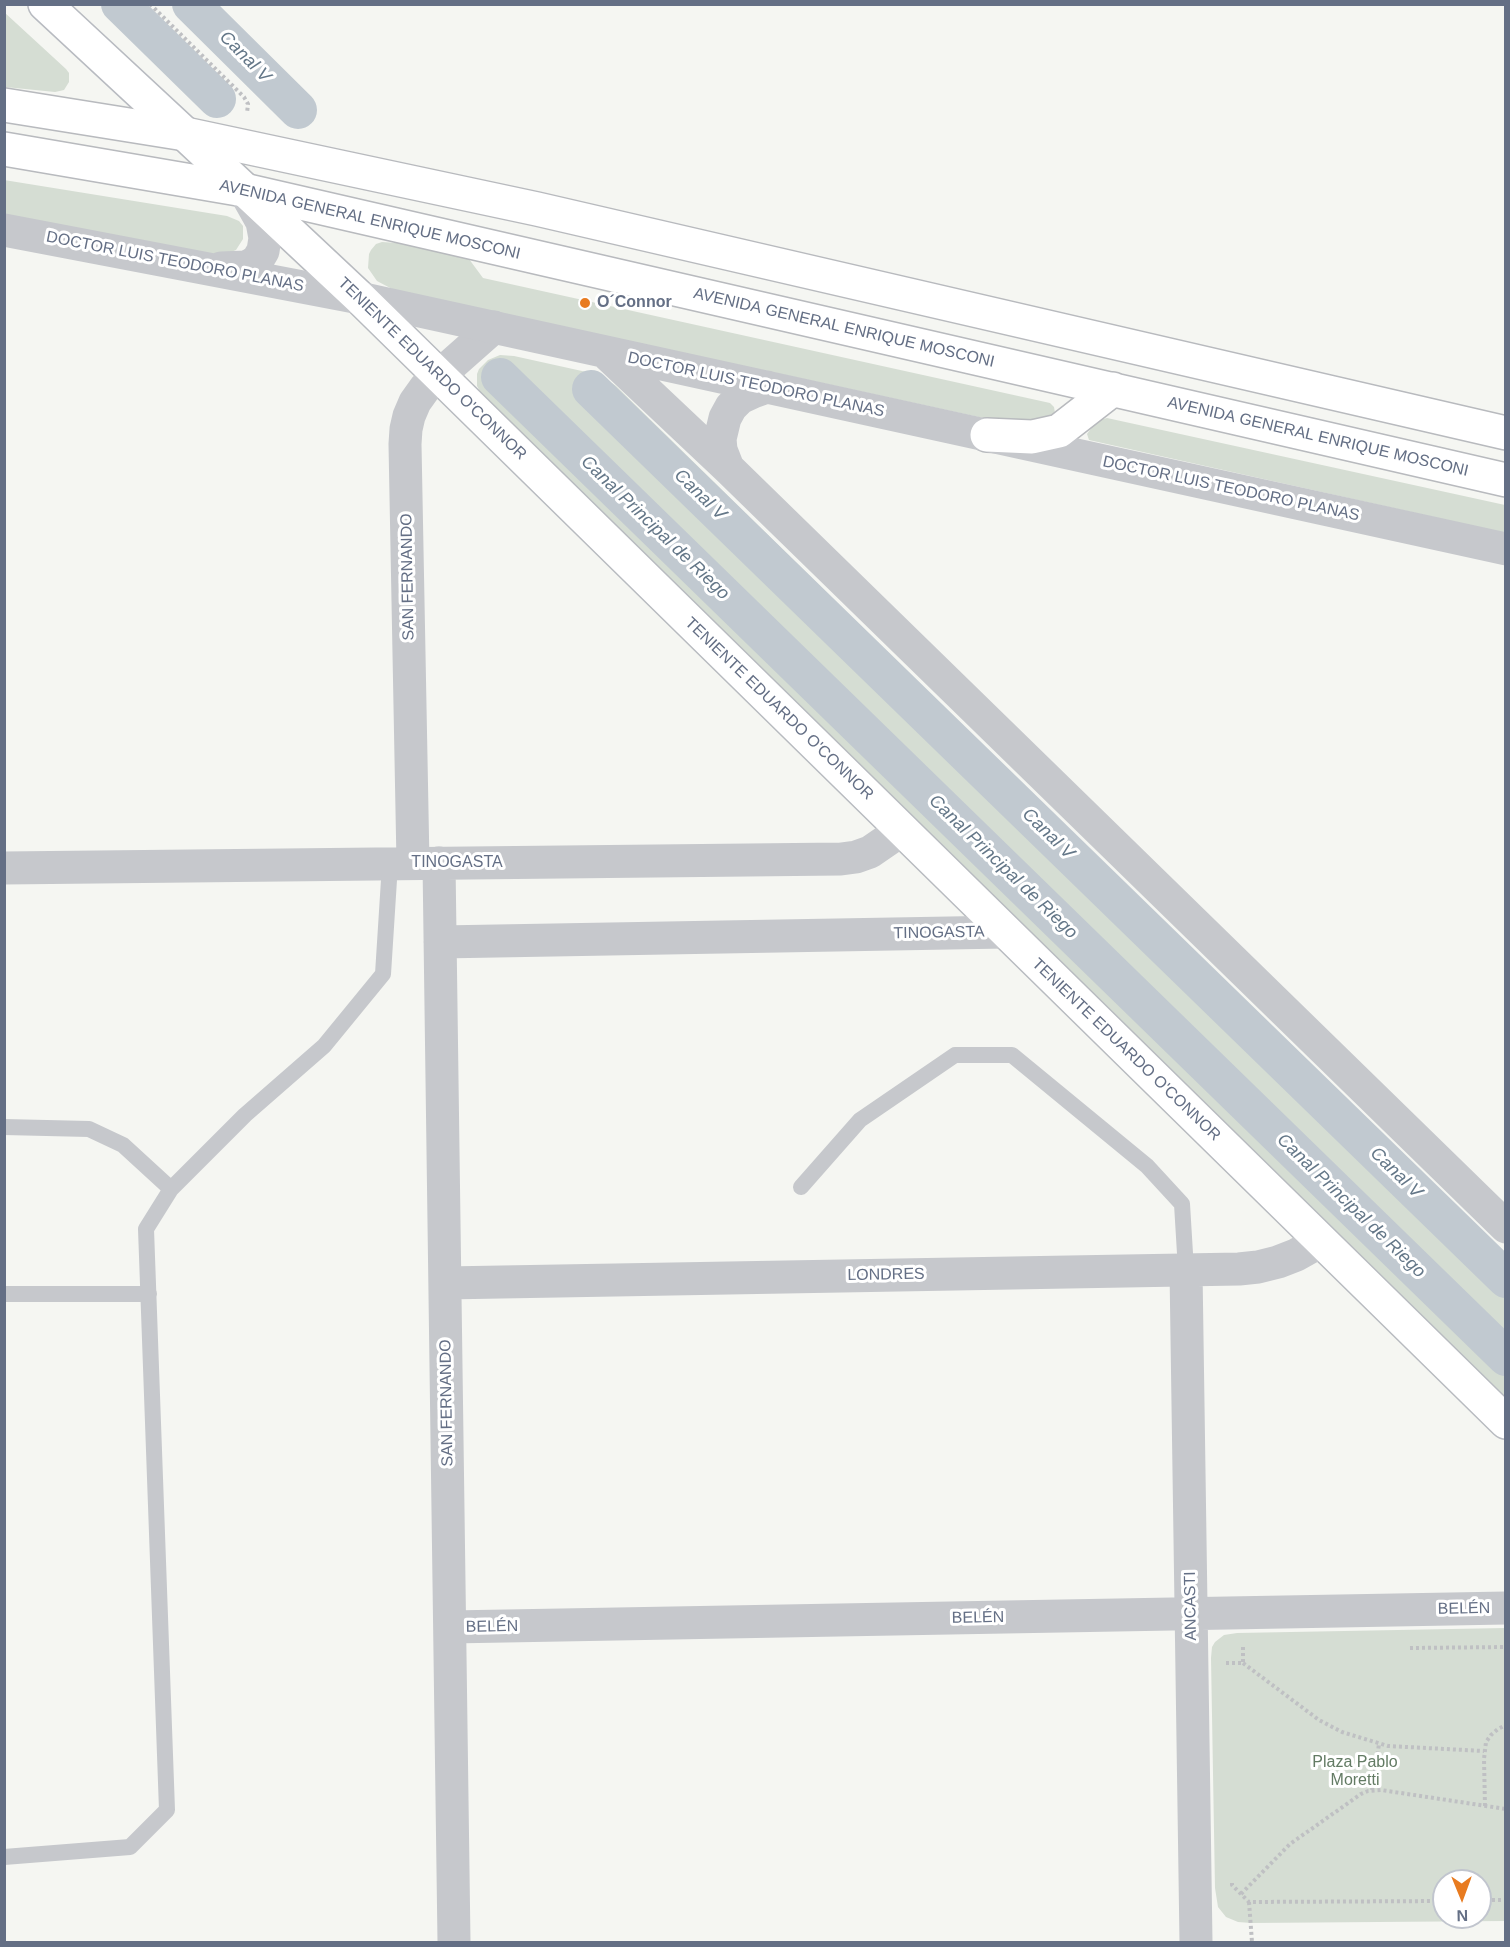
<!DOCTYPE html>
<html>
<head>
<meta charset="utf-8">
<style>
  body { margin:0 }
  #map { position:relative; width:1510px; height:1947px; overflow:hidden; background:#f5f6f2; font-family:Arial,sans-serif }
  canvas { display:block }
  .frame { position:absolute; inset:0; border:6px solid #646f85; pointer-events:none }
  .north { position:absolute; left:1432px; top:1869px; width:60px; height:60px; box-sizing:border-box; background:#fff; border:2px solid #c1c5ce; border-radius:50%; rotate:179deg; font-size:16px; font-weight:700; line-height:24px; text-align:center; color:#646f85 }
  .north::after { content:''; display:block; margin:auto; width:21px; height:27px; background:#e87b20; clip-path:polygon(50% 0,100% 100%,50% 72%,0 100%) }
</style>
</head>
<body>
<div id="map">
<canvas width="1510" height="1947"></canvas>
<div class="frame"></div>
<div class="north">N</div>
</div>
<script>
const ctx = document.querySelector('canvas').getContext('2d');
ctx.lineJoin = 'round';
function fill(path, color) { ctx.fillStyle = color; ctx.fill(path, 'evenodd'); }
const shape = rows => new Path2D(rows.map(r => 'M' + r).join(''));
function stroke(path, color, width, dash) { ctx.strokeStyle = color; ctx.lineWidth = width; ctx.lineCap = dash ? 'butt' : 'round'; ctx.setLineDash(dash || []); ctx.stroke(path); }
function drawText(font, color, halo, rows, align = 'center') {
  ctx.font = font + ' Arial,sans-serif'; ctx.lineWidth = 6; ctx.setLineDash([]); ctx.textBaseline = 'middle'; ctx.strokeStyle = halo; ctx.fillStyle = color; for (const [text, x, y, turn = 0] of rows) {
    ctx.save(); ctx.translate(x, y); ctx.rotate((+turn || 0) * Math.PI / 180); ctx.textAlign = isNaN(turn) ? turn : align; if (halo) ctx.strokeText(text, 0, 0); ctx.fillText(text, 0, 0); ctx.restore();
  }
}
fill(shape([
  [4,12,66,69,69,73,69,82,64,90,55,92,5,87],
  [4,180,227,216,239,221,243,226,243,239,236,250,222,256,5,217],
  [382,242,397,243,469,259,483,278,1050,403,1054,407,1055,413,1054,416,1020,426,394,290,377,281,368,268,369,254,371,250,376,244],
  [500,355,514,356,591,373,605,378,616,386,1505,1257,1505,1397,485,401,477,386,477,374,479,369,488,360],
  [1107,418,1505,505,1505,533,1089,440,1087,434,1094,424,1100,420],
  [1505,1628,1505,1921,1251,1923,1238,1922,1226,1917,1218,1907,1215,1888,1211,1658,1212,1647,1215,1642,1224,1635,1237,1633],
  [1444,1881,1480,1881,1480,1917,1444,1917]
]), '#d5ddd3');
stroke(shape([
  [120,4,217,99],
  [191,4,298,110],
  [500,377,1506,1357],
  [591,389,1506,1279]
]), '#c1c9d0', 38);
const secondary = shape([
  [45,4,185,134]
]);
const primary = shape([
  [185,134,360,298,1506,1422]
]);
const trunk = shape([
  [4,105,185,134,537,209,1506,433],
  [4,149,244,190,1506,480],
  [987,435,1032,437,1059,431,1113,389]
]);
stroke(secondary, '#b8bbc1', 36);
stroke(primary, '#b8bbc0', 36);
stroke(trunk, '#b8babe', 36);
stroke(shape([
  [150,4,244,97,248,104,247,113],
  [1410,1648,1506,1647],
  [1226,1663,1243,1663,1243,1646],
  [1243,1663,1319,1720,1342,1732,1388,1746,1484,1751],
  [1372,1790,1379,1744],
  [1485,1806,1484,1759,1486,1742,1491,1735,1498,1729,1506,1725],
  [1232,1883,1232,1885,1249,1902,1444,1901],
  [1241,1894,1290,1844,1361,1794,1368,1791,1381,1790,1506,1809],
  [1480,1900,1506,1900],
  [1249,1902,1252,1942]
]), '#bfc0c3', 4, [3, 3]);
stroke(shape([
  [4,1127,89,1129,123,1145,171,1189],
  [801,1187,860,1120,955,1055,1012,1055,1147,1166,1182,1204,1186,1270],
  [4,1294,149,1294],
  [4,1857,130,1847,167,1810,146,1229,171,1189,245,1115,324,1046,383,974,390,864]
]), '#c6c8cc', 16);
stroke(shape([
  [413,863,405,444,406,429,409,416,415,402,425,388,494,327],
  [439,863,454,1942],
  [4,868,841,859,856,857,870,852,902,830],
  [440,942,1006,932],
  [1186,1270,1196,1942],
  [445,1283,1239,1269,1258,1267,1278,1262,1296,1255,1321,1241],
  [450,1627,1506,1608]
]), '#c6c8cc', 33);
stroke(shape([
  [4,230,360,298,1506,549],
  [221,268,246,267,252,264,257,261,263,251,265,238,262,222,244,190],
  [605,352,728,468,1506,1227],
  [728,468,721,450,720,439,725,418,731,407,740,398,753,392,767,387]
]), '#c6c8cc', 33);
stroke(secondary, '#fff', 33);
stroke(primary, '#fff', 33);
stroke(trunk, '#fff', 33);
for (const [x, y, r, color] of [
  [585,303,6,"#e87b20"]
]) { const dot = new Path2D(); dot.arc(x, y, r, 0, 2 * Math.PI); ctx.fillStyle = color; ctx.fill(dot); stroke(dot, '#fff', 2); }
drawText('16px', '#646f85', '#fff', [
  ["AVENIDA GENERAL ENRIQUE MOSCONI",370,220,13],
  ["DOCTOR LUIS TEODORO PLANAS",175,262,11],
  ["AVENIDA GENERAL ENRIQUE MOSCONI",844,328,13],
  ["TENIENTE EDUARDO O'CONNOR",432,369,44],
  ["DOCTOR LUIS TEODORO PLANAS",756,385,12],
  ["AVENIDA GENERAL ENRIQUE MOSCONI",1318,437,13],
  ["DOCTOR LUIS TEODORO PLANAS",1231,489,12],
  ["SAN FERNANDO",408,577,-91],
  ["TENIENTE EDUARDO O'CONNOR",779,709,44],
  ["TINOGASTA",457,863],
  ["TINOGASTA",939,933,-1],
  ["TENIENTE EDUARDO O'CONNOR",1126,1050,44],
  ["LONDRES",886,1275,-1],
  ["SAN FERNANDO",447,1403,-91],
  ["ANCASTI",1191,1606,-91],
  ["BELÉN",1464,1609,-1],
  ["BELÉN",978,1618,-1],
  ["BELÉN",492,1627,-1]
]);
drawText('bold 16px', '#646f85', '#fff', [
  ["O´Connor",597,303]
], 'left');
drawText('16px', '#637b64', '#fff', [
  ["Plaza Pablo",1355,1763],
  ["Moretti",1355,1781]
]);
drawText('italic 18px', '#647788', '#fff', [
  ["Canal V",245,57,45],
  ["Canal V",700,495,44],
  ["Canal Principal de Riego",655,528,44],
  ["Canal V",1048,834,44],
  ["Canal Principal de Riego",1003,867,44],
  ["Canal V",1396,1173,44],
  ["Canal Principal de Riego",1351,1206,44]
]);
</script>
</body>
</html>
